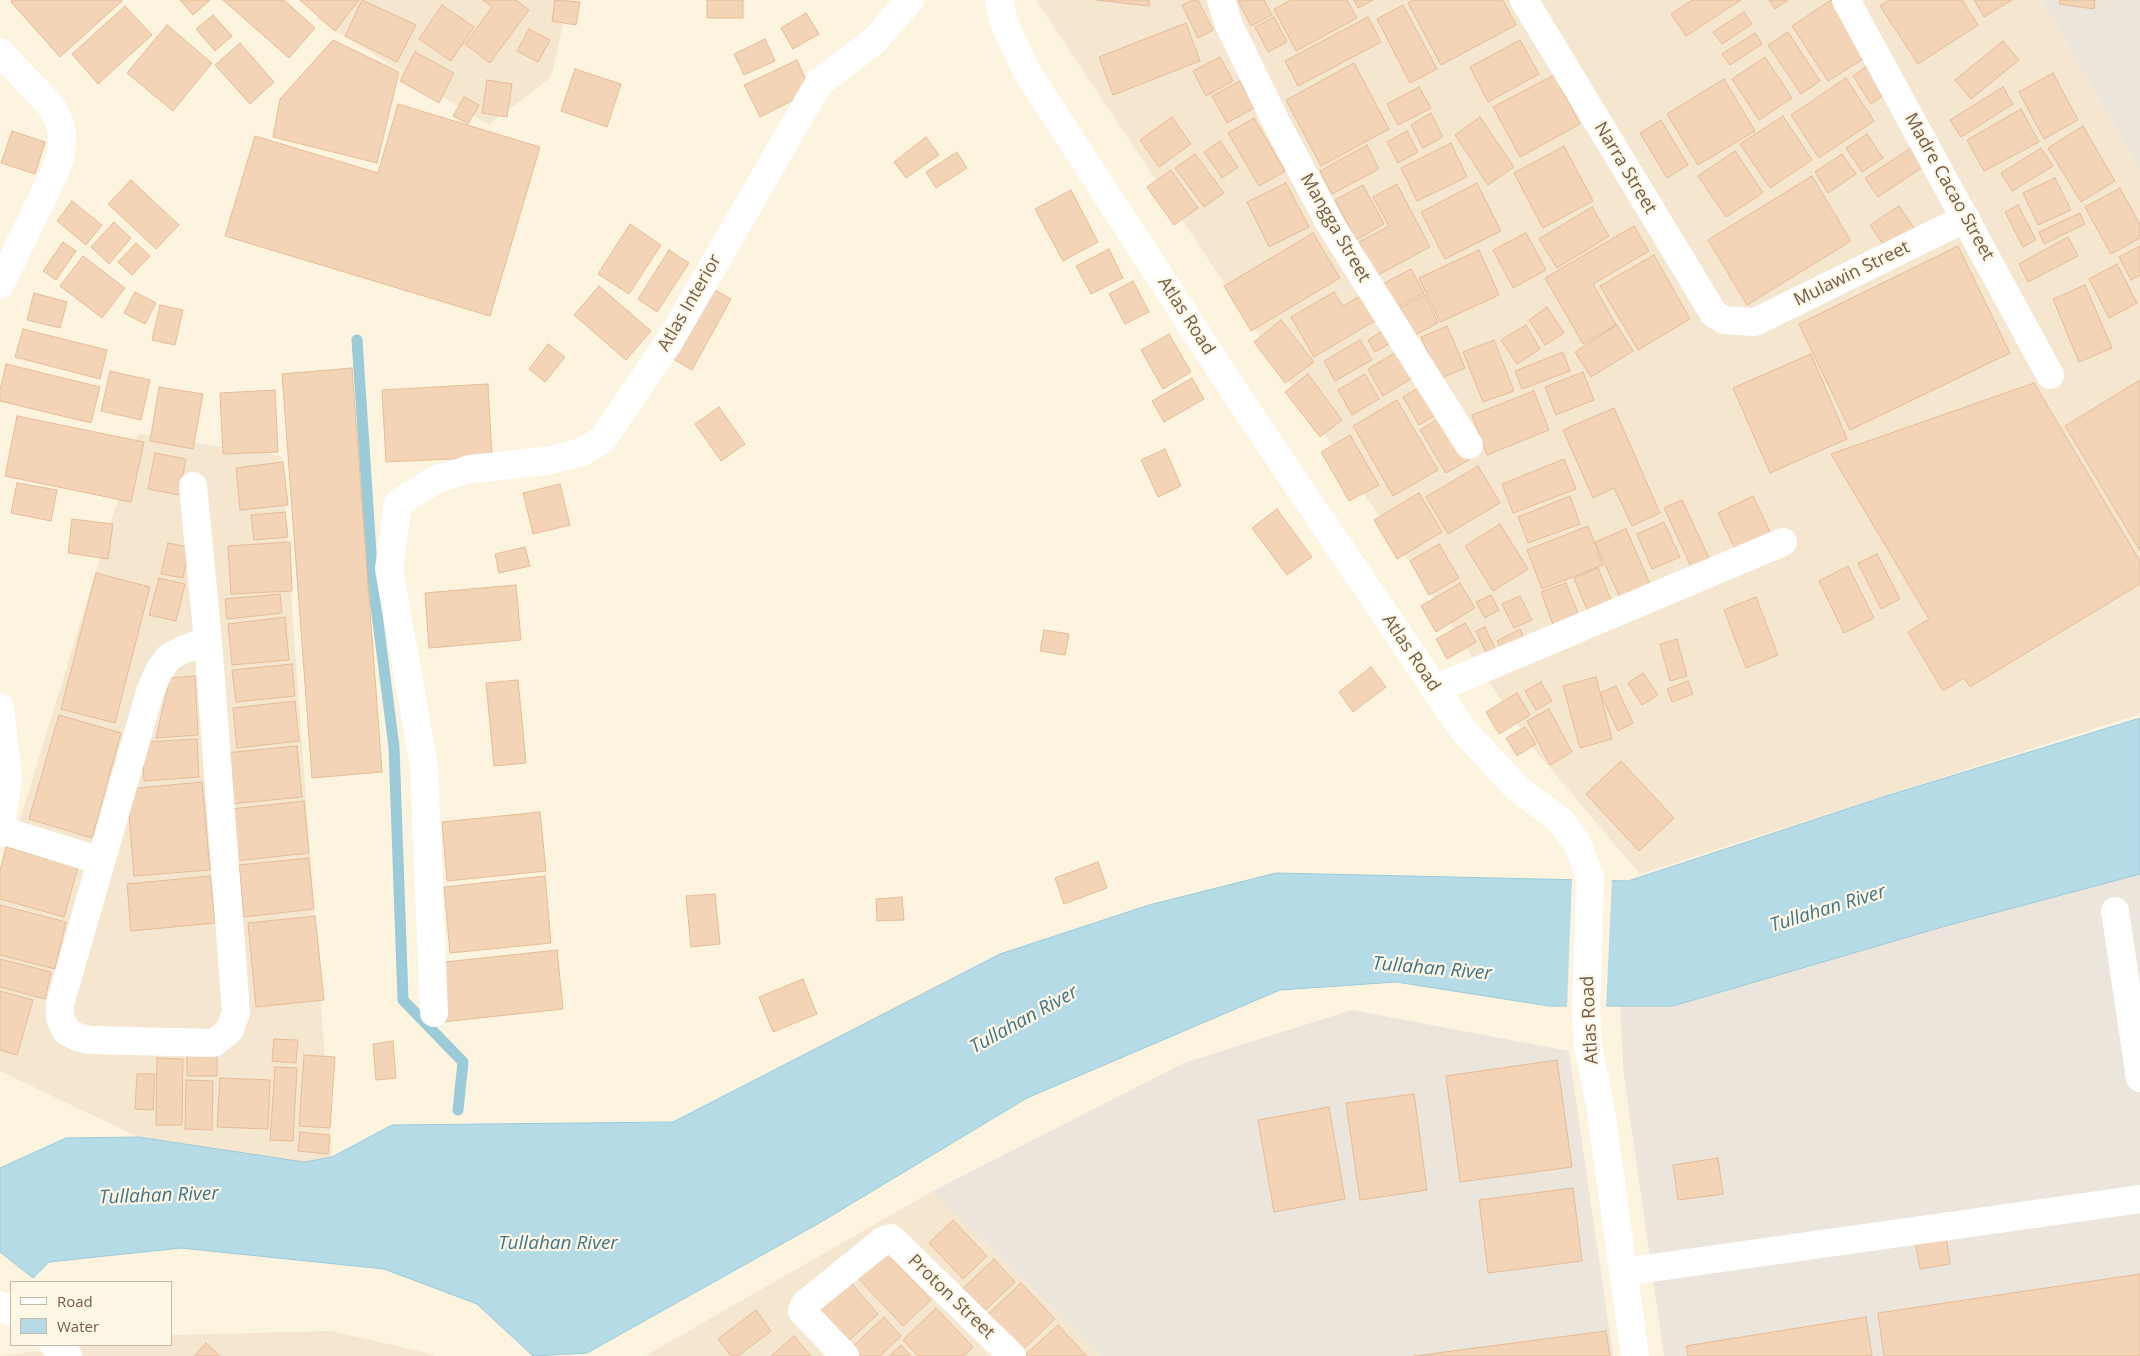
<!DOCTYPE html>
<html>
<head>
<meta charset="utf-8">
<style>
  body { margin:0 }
  #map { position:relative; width:2140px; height:1356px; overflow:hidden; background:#fdf4e0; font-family:"Open Sans",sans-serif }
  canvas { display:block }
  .legend { position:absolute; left:10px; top:1281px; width:162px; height:65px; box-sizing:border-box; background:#fff8e7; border:1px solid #c7b9a7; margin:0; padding:6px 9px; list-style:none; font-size:15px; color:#745b47 }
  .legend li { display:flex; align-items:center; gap:10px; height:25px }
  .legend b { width:25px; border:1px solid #c7b9a7 }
</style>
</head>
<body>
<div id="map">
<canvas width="2140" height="1356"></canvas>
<ul class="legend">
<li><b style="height:6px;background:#fff"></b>Road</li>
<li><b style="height:14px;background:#b5dbe6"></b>Water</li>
</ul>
</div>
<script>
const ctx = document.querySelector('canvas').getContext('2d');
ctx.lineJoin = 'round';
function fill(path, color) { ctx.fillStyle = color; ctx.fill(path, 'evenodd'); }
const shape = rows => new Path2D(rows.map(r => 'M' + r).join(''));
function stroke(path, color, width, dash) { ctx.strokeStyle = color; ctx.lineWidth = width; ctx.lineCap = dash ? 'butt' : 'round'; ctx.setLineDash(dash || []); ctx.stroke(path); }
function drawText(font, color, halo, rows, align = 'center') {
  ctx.font = font + ' "Open Sans",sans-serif'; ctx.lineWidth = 4.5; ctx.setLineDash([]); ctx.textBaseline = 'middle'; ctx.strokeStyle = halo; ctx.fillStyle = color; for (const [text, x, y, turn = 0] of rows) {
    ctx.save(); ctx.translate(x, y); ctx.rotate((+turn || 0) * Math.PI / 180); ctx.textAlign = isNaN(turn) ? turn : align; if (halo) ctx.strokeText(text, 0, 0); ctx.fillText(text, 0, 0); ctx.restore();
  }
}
fill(shape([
  [333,0,569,0,551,77,489,125,316,19],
  [1036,0,2042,0,2140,170,2140,714,1640,874,1533,748],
  [138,434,281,456,332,1157,304,1162,138,1137,0,1071,0,885],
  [933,1191,1101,1356,645,1356],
  [331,1331,427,1353,434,1356,0,1356,83,1345,171,1345,171,1335]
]), '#f5e6cf');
fill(shape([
  [2042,0,2140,0,2140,170],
  [2140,874,2140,1356,1664,1356,1624,1077,1620,1006,1673,1006,1942,927],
  [1352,1010,1569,1051,1613,1356,1101,1356,933,1191,1184,1063]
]), '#ebe5dc');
const water = shape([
  [2140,718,2140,874,1942,927,1673,1006,1549,1006,1396,982,1280,990,1027,1098,821,1222,587,1353,533,1356,477,1304,384,1269,181,1248,49,1262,33,1278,0,1252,0,1168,66,1138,138,1137,304,1162,332,1157,392,1125,673,1122,1000,954,1149,905,1276,873,1628,881,1886,796,2140,718]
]);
fill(water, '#b5dbe6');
stroke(water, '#9bcad9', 1);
fill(shape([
  [1572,877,1612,878,1606,1008,1567,1008]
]), '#fdf4e0');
stroke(shape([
  [357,340,373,583,394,747,403,1000,463,1062,458,1110]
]), '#9bcad9', 11);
const building = shape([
  [12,0,122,0,122,1,60,57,11,2,12,0],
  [180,0,210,0,193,15,180,0],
  [223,0,284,0,315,28,289,58,223,0],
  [300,0,359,0,335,31,300,0],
  [362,0,416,25,397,62,345,36,362,0],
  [483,0,516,0,529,10,490,63,465,44,492,7,483,0],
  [555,0,580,2,576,25,552,21,555,0],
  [707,0,743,0,743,18,707,18,707,0],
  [1097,0,1149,0,1149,6,1097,0],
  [1193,0,1198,0,1213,30,1198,38,1182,5,1193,0],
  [1240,0,1264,0,1272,15,1251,26,1238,1,1240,0],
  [1291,0,1347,0,1357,18,1296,51,1274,9,1291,0],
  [1354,0,1373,0,1358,8,1354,0],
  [1413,0,1503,0,1516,25,1441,65,1408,3,1413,0],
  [1692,0,1741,0,1686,36,1671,14,1692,0],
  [1769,0,1788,0,1775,9,1769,0],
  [1831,0,1835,0,1871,54,1828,81,1792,26,1831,0],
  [1889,0,1962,0,1978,25,1918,64,1880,6,1889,0],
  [1974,0,2012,0,1984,17,1974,0],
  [2060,0,2095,0,2094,9,2059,4,2060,0],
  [442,5,474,27,451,61,419,39,442,5],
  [1403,5,1437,69,1410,83,1377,19,1403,5],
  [125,6,152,35,98,84,72,54,125,6],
  [1744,12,1752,24,1722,44,1713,32,1744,12],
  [806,13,819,34,793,49,781,28,806,13],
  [213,15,232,36,215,51,196,29,213,15],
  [1274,17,1287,42,1268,52,1255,27,1274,17],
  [1368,17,1381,42,1298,86,1285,61,1368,17],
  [1186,23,1200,61,1113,95,1099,57,1186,23],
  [167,25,212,63,173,111,127,73,167,25],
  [529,29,550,40,538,62,517,51,529,29],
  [1788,32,1820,81,1801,94,1768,45,1788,32],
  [1755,33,1762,44,1730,65,1722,54,1755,33],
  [765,39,775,61,744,75,734,54,765,39],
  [333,40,399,72,377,163,273,137,280,99,333,40],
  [1520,40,1539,74,1488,102,1470,67,1520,40],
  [2003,41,2019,60,1971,99,1955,80,2003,41],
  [240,43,274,82,250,104,215,65,240,43],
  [415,52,454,73,439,103,400,81,415,52],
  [1220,57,1233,81,1206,96,1193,71,1220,57],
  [1765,57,1792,98,1759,120,1732,79,1765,57],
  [797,60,811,91,760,117,744,85,797,60],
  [1354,63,1389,129,1321,166,1286,100,1354,63],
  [1871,63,1890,91,1871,104,1853,76,1871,63],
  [575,69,621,84,607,127,561,111,575,69],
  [2053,73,2078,120,2044,139,2019,92,2053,73],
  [1554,75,1580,124,1520,157,1493,107,1554,75],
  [1846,78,1874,121,1819,158,1791,115,1846,78],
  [1724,79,1755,131,1698,165,1667,114,1724,79],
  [487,80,512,84,507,117,482,113,487,80],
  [1240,81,1254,108,1227,123,1212,96,1240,81],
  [1419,87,1431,108,1398,125,1387,104,1419,87],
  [2003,87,2013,104,1961,137,1950,120,2003,87],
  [464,97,479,105,468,124,453,116,464,97],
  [398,104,540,147,490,316,225,236,255,136,378,173,398,104],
  [2021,109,2039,142,1984,171,1967,140,2021,109],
  [1431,113,1443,137,1423,148,1411,125,1431,113],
  [1783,116,1812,160,1770,188,1740,144,1783,116],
  [1172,117,1191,144,1159,167,1140,140,1172,117],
  [1480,117,1514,167,1488,185,1455,135,1480,117],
  [1254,118,1285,171,1259,186,1228,133,1254,118],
  [1661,120,1688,165,1667,178,1640,133,1661,120],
  [2083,126,2115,181,2081,202,2048,148,2083,126],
  [12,131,45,142,35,174,1,163,12,131],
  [1407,131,1418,152,1398,163,1387,142,1407,131],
  [1867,134,1883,158,1862,172,1846,148,1867,134],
  [926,137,939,155,906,178,894,162,926,137],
  [1220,141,1238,167,1222,178,1204,152,1220,141],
  [1451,143,1467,177,1417,201,1401,168,1451,143],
  [1367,145,1379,169,1332,194,1320,171,1367,145],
  [1564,146,1593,201,1543,228,1514,173,1564,146],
  [1914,146,1926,165,1878,197,1865,178,1914,146],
  [2041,148,2053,166,2012,191,2001,173,2041,148],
  [1735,151,1763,193,1726,217,1698,176,1735,151],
  [957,152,967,168,936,188,926,172,957,152],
  [1195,154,1224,193,1204,207,1175,168,1195,154],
  [1842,154,1856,174,1828,193,1815,172,1842,154],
  [1171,170,1198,208,1174,225,1147,187,1171,170],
  [1812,176,1851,241,1747,305,1708,240,1812,176],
  [2055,178,2071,210,2038,225,2023,193,2055,178],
  [131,180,179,225,156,249,108,204,131,180],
  [1286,183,1309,227,1269,247,1247,202,1286,183],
  [1477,183,1501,231,1445,259,1421,212,1477,183],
  [1397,184,1430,247,1376,276,1359,242,1389,226,1373,197,1397,184],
  [1363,185,1384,224,1356,240,1335,200,1363,185],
  [2120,188,2140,225,2140,238,2111,254,2085,207,2120,188],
  [1071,190,1098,242,1063,261,1035,209,1071,190],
  [72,201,102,225,86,245,57,221,72,201],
  [2018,205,2036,240,2023,247,2005,212,2018,205],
  [1899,206,1918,234,1889,253,1870,225,1899,206],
  [1592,207,1609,236,1557,268,1539,239,1592,207],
  [2080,213,2085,224,2044,244,2039,232,2080,213],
  [114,222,131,238,109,264,91,247,114,222],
  [630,224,661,245,629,294,598,274,630,224],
  [1634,226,1649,251,1593,284,1616,325,1583,344,1545,278,1634,226],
  [1313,233,1340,278,1251,331,1224,286,1313,233],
  [1526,233,1546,270,1513,288,1493,250,1526,233],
  [2068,237,2078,256,2028,282,2019,264,2068,237],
  [63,242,76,251,56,280,43,271,63,242],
  [136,243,150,256,132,275,118,262,136,243],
  [1958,246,2010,353,1850,430,1799,324,1958,246],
  [2140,246,2140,275,2131,280,2119,257,2140,246],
  [1109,249,1123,278,1091,294,1076,266,1109,249],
  [669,250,689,263,657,312,638,299,669,250],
  [1479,250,1499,295,1440,322,1419,278,1479,250],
  [1654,255,1690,319,1638,350,1600,286,1654,255],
  [83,256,125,288,102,318,60,286,83,256],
  [2117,264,2137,303,2109,318,2089,279,2117,264],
  [1411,269,1424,293,1391,310,1379,286,1411,269],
  [1133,281,1149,312,1125,324,1109,294,1133,281],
  [2085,285,2112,348,2079,362,2053,299,2085,285],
  [599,286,651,331,626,360,574,315,599,286],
  [708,286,731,299,692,370,668,356,708,286],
  [135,292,156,303,145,324,124,313,135,292],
  [1334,292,1343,306,1362,295,1376,320,1314,357,1291,317,1334,292],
  [34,293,67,302,60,328,27,320,34,293],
  [1425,295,1438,323,1407,339,1393,311,1425,295],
  [160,305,183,310,175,345,152,340,160,305],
  [1547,307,1564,333,1545,345,1529,320,1547,307],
  [1281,320,1314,362,1285,383,1254,342,1281,320],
  [1526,325,1540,349,1517,364,1501,340,1526,325],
  [1617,325,1633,351,1591,377,1575,352,1617,325],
  [1447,326,1465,368,1439,379,1421,337,1447,326],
  [1389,327,1397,339,1375,352,1368,340,1389,327],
  [23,329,107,350,100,379,15,357,23,329],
  [1169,334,1191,372,1163,389,1141,350,1169,334],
  [1360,340,1372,360,1335,381,1324,361,1360,340],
  [1494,340,1514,391,1483,402,1463,352,1494,340],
  [548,344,565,357,545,382,529,369,548,344],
  [1401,349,1417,375,1383,396,1368,369,1401,349],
  [1563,352,1570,371,1522,389,1515,371,1563,352],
  [1811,354,1847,439,1770,473,1733,388,1811,354],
  [6,364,100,387,91,423,0,401,0,390,6,364],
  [352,368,382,772,312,778,282,374,352,368],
  [110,371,150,380,141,420,101,411,110,371],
  [1583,372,1594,400,1556,415,1545,387,1583,372],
  [1308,374,1342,420,1320,437,1285,392,1308,374],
  [1365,374,1379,399,1352,415,1338,390,1365,374],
  [1192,378,1204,399,1164,422,1152,401,1192,378],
  [2140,380,2140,551,2065,426,2140,380],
  [2034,383,2140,561,2140,584,1970,687,1964,678,1943,691,1908,632,1929,619,1831,454,2034,383],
  [488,384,492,457,386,462,382,390,488,384],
  [1423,385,1439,413,1419,425,1403,397,1423,385],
  [159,387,203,394,193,449,150,441,159,387],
  [275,390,278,452,223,454,220,393,275,390],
  [1534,391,1549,430,1487,455,1472,415,1534,391],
  [1397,400,1438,470,1393,496,1353,426,1397,400],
  [719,407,745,444,721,461,695,424,719,407],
  [1614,408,1660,513,1632,526,1614,488,1593,498,1563,430,1614,408],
  [17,416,144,442,131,502,5,476,17,416],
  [1443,416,1469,460,1446,473,1420,430,1443,416],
  [1350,435,1379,485,1349,501,1321,452,1350,435],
  [1165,449,1181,486,1158,497,1141,460,1165,449],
  [155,453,186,459,179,495,148,489,155,453],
  [1564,459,1576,489,1513,513,1502,484,1564,459],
  [283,462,288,505,240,510,236,468,283,462],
  [1478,466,1500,503,1448,534,1426,497,1478,466],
  [17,483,57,490,51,521,11,513,17,483],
  [560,484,570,525,533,534,523,493,560,484],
  [1419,493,1442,532,1397,559,1374,520,1419,493],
  [1570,496,1580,524,1528,543,1518,517,1570,496],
  [1753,496,1772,536,1737,553,1718,513,1753,496],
  [1682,500,1711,562,1693,571,1664,508,1682,500],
  [1277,509,1312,557,1287,575,1252,528,1277,509],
  [285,512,288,537,254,540,251,515,285,512],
  [72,519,113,524,108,559,68,553,72,519],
  [1664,522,1680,557,1652,569,1637,534,1664,522],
  [1500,524,1528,569,1493,591,1465,546,1500,524],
  [1588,526,1603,565,1542,589,1527,550,1588,526],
  [1626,529,1650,584,1620,598,1595,542,1626,529],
  [290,542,292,591,231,594,228,546,290,542],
  [168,543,189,547,183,578,161,574,168,543],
  [1439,544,1459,578,1429,595,1410,561,1439,544],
  [525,547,530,566,499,573,495,554,525,547],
  [1877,554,1900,599,1881,609,1858,563,1877,554],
  [1848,566,1874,618,1844,633,1819,581,1848,566],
  [1598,568,1614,607,1590,617,1574,578,1598,568],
  [96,573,150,587,115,723,61,709,96,573],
  [159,578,185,584,176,621,149,615,159,578],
  [1460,583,1475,608,1436,632,1421,606,1460,583],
  [1566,583,1582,623,1556,633,1541,592,1566,583],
  [516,585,521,640,429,648,425,593,516,585],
  [280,594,282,613,227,619,225,599,280,594],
  [1491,595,1499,610,1485,618,1476,602,1491,595],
  [1520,596,1532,620,1514,628,1502,604,1520,596],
  [1756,597,1778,655,1746,668,1724,610,1756,597],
  [285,617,289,660,232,665,228,624,285,617],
  [1465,623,1476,642,1447,659,1436,639,1465,623],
  [1485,627,1500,659,1491,663,1476,631,1485,627],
  [1520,629,1527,645,1504,656,1497,641,1520,629],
  [1044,630,1069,634,1065,655,1040,651,1044,630],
  [1677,639,1687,676,1670,681,1660,644,1677,639],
  [292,664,295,696,236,702,232,670,292,664],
  [1371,667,1386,687,1353,712,1339,692,1371,667],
  [1643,673,1658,695,1642,705,1628,683,1643,673],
  [195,676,198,735,156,738,170,678,195,676],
  [1596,677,1612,739,1580,748,1563,686,1596,677],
  [518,680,526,763,494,766,486,683,518,680],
  [1688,681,1693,694,1672,702,1667,689,1688,681],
  [1541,682,1552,701,1536,710,1525,691,1541,682],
  [1616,686,1633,723,1618,731,1600,693,1616,686],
  [1517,693,1530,715,1499,734,1486,712,1517,693],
  [295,701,299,741,237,748,233,708,295,701],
  [1549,709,1572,752,1550,765,1527,721,1549,709],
  [59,715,121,733,92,838,29,819,59,715],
  [1525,727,1536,744,1517,756,1506,738,1525,727],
  [197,739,199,777,144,781,142,742,197,739],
  [297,746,302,797,230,804,225,753,297,746],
  [1621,761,1674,818,1639,851,1586,794,1621,761],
  [202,782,210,870,134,876,127,789,202,782],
  [304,801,309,853,236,861,231,809,304,801],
  [540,812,546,871,447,881,442,822,540,812],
  [6,847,78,867,64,917,0,899,0,870,6,847],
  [309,858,314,909,244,917,239,865,309,858],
  [1098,862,1107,888,1064,904,1055,878,1098,862],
  [210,876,215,923,131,931,127,884,210,876],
  [545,876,551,943,450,953,444,887,545,876],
  [715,894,720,944,691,947,686,896,715,894],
  [902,897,904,920,877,921,876,899,902,897],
  [0,905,66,922,55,969,0,955,0,905],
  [315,916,324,1000,256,1007,248,923,315,916],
  [557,950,563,1009,442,1022,436,963,557,950],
  [0,959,51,972,45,999,0,987,0,959],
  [803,979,817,1014,773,1032,759,997,803,979],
  [0,991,33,1000,17,1055,0,1050,0,991],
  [274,1039,298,1040,296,1063,272,1061,274,1039],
  [393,1041,396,1078,376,1080,373,1044,393,1041],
  [217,1052,217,1076,187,1076,187,1053,217,1052],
  [304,1055,335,1057,330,1128,299,1126,304,1055],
  [157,1058,183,1059,182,1125,156,1125,157,1058],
  [1557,1060,1572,1167,1460,1182,1446,1076,1557,1060],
  [275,1067,297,1068,293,1141,270,1140,275,1067],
  [137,1074,155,1074,153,1110,135,1109,137,1074],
  [220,1078,270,1080,268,1129,217,1127,220,1078],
  [186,1080,213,1081,212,1130,185,1129,186,1080],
  [1414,1094,1427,1190,1360,1200,1346,1103,1414,1094],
  [1329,1107,1345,1199,1274,1212,1258,1120,1329,1107],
  [300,1132,330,1135,328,1154,298,1151,300,1132],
  [1718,1158,1723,1194,1678,1200,1673,1165,1718,1158],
  [1573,1188,1582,1261,1488,1273,1479,1200,1573,1188],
  [953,1220,987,1256,963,1279,929,1243,953,1220],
  [1946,1236,1950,1264,1920,1269,1915,1241,1946,1236],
  [882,1248,931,1300,903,1326,854,1274,882,1248],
  [994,1259,1015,1282,978,1317,957,1294,994,1259],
  [2140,1274,2140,1356,1884,1356,1878,1313,2140,1274],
  [847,1278,878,1314,843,1346,811,1310,847,1278],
  [1021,1283,1055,1319,1018,1354,985,1317,1021,1283],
  [936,1308,973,1347,964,1356,918,1356,903,1340,936,1308],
  [756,1310,771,1331,738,1356,731,1356,718,1339,756,1310],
  [884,1317,901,1336,880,1356,855,1356,849,1350,884,1317],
  [1866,1317,1872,1356,1688,1356,1686,1346,1866,1317],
  [1058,1325,1087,1356,1024,1356,1058,1325],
  [1606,1331,1610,1356,1414,1356,1606,1331],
  [794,1336,811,1356,771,1356,794,1336],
  [206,1343,220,1356,194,1356,206,1343],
  [901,1345,911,1356,889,1356,901,1345]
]);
fill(building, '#f3d4b7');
stroke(building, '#e6bc97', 1);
stroke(shape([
  [999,0,1004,23,1027,72,1240,400,1463,730,1517,788,1560,820,1577,843,1590,877,1586,1010,1588,1046,1601,1111,1635,1356],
  [1221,0,1229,25,1278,126,1329,222,1469,445],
  [1524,0,1714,314,1724,320,1755,322,1966,218],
  [1846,0,2050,375],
  [0,52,52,107,59,121,62,135,61,154,55,172,0,285],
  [193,486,208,641,236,1012,230,1030,214,1043,90,1040,77,1037,66,1031,60,1018,60,1004,150,692,159,671,169,657,184,649,208,641],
  [1435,689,1783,542],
  [0,707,8,777,0,833],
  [1,830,101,861],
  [2115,911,2140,1078],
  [434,1013,424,766,389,569,398,503,435,480,470,469,546,461,582,452,602,440,669,342,819,83,874,41,910,0],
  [1623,1272,2140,1199],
  [0,1305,11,1313],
  [54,1345,68,1356],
  [845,1356,802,1311,805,1304,884,1240,891,1238,1012,1356]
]), '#fff', 28);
drawText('18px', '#745b47', '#fff8e7', [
  ["Narra Street",1625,168,59],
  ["Madre Cacao Street",1949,187,61],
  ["Mangga Street",1335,228,60],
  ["Mulawin Street",1852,274,-26],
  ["Atlas Interior",690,303,-60],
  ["Atlas Road",1186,316,57],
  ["Atlas Road",1411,653,56],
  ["Atlas Road",1590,1020,-93],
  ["Proton Street",951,1297,44]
]);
drawText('italic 19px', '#407689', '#fff8e7', [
  ["Tullahan River",1828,909,-17],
  ["Tullahan River",1432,969,5],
  ["Tullahan River",1024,1020,-29],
  ["Tullahan River",159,1196,-2],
  ["Tullahan River",558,1244]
]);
</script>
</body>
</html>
